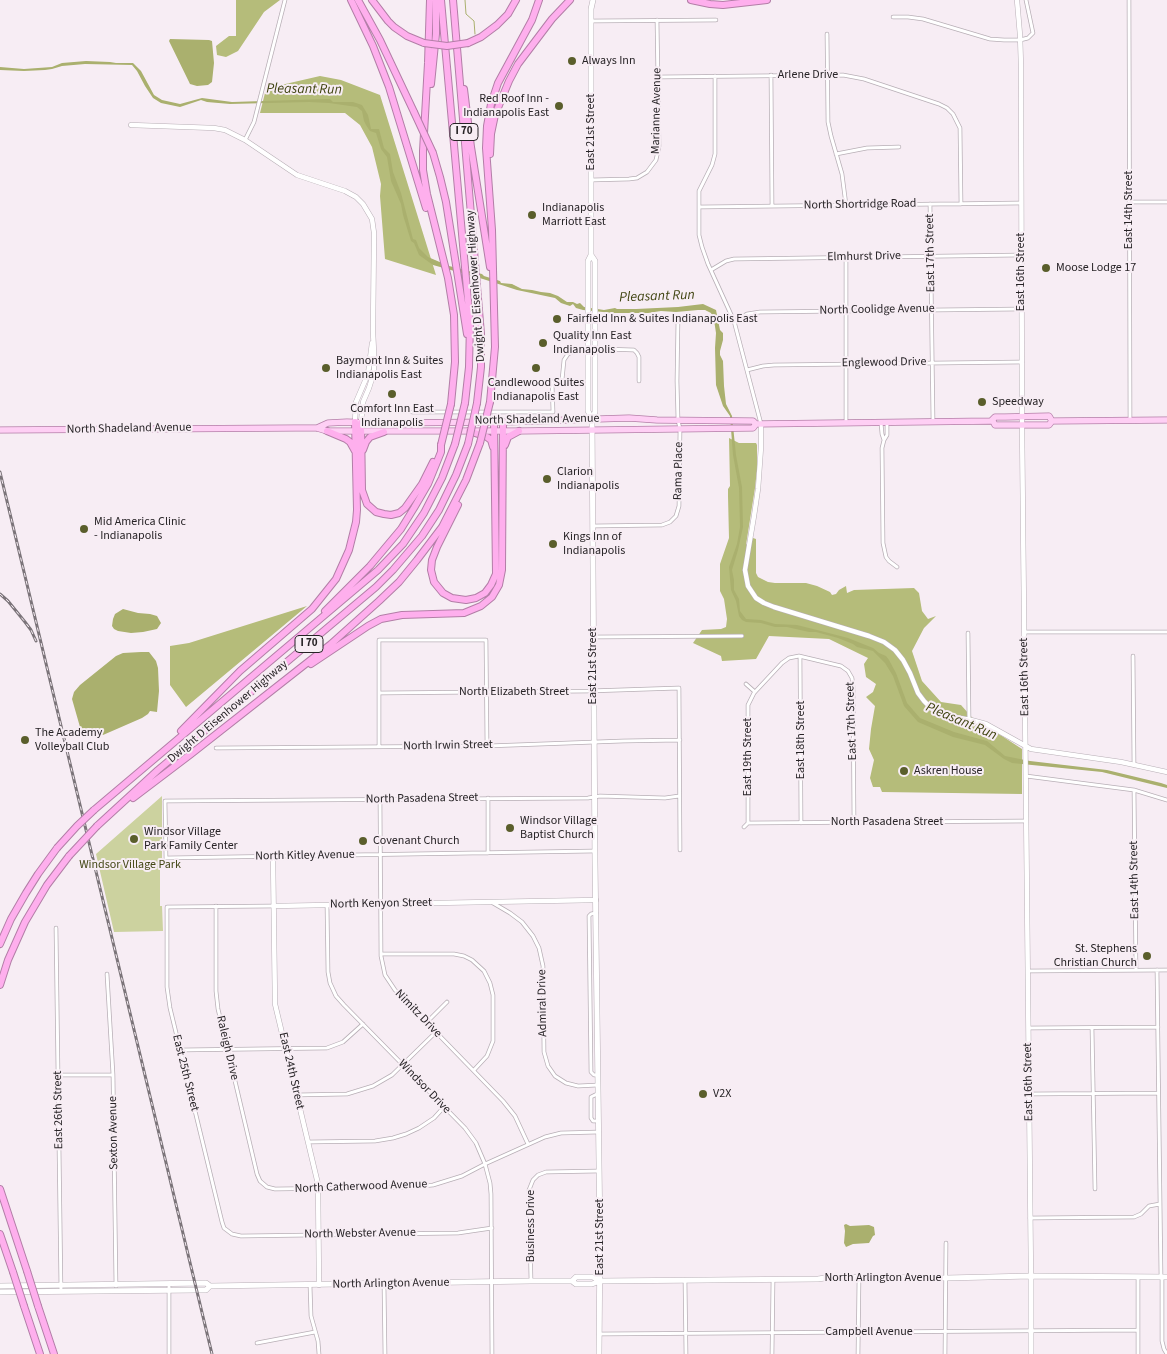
<!DOCTYPE html>
<html>
<head>
<meta charset="utf-8">
<style>
  body { margin:0 }
  canvas { display:block; background:#f7edf4 }
</style>
</head>
<body>
<canvas width="1167" height="1354"></canvas>
<script>
const ctx = document.querySelector('canvas').getContext('2d');
ctx.lineJoin = 'round';
function fill(path, color) { ctx.fillStyle = color; ctx.fill(path, 'evenodd'); }
const shape = rows => new Path2D(rows.map(r => 'M' + r).join(''));
function stroke(path, color, width, dash) { ctx.strokeStyle = color; ctx.lineWidth = width; ctx.lineCap = dash ? 'butt' : 'round'; ctx.setLineDash(dash || []); ctx.stroke(path); }
function drawText(font, color, halo, rows, align = 'center') {
  ctx.font = font + ' "Source Sans 3",sans-serif'; ctx.lineWidth = 4; ctx.setLineDash([]); ctx.textBaseline = 'middle'; ctx.strokeStyle = halo; ctx.fillStyle = color; for (const [text, x, y, turn = 0] of rows) {
    ctx.save(); ctx.translate(x, y); ctx.rotate((+turn || 0) * Math.PI / 180); ctx.textAlign = isNaN(turn) ? turn : align; if (halo) ctx.strokeText(text, 0, 0); ctx.fillText(text, 0, 0); ctx.restore();
  }
}
fill(shape([
  [162,796,162,865,160,865,160,906,162,906,163,931,114,932,96,854]
]), '#ccd29f');
fill(shape([
  [236,0,280,0,264,12,238,51,226,57,217,55,216,46,229,36,236,36],
  [320,76,341,80,380,95,436,275,385,259,380,196,381,184,372,147,360,125,345,113,260,113,265,93,268,88],
  [729,438,739,443,756,443,757,445,757,470,755,488,746,545,753,538,756,539,756,573,758,577,768,582,775,583,806,583,817,586,830,592,832,595,836,594,839,590,846,586,847,593,854,590,914,588,919,593,922,611,928,619,936,616,924,628,912,651,922,681,941,702,961,705,977,723,1002,736,1022,749,1022,794,882,792,880,787,873,787,870,778,874,760,869,749,871,729,875,706,866,697,873,692,876,684,866,677,864,664,868,658,829,639,769,636,756,659,722,661,721,656,693,643,702,630,721,629,726,627,727,619,724,599,720,591,720,564,729,538,728,496,728,489,730,486],
  [307,606,186,707,170,685,170,646,189,643]
]), '#b5bc7a');
fill(shape([
  [170,39,209,40,212,41,214,63,212,82,208,85,197,86,190,84,169,41],
  [86,61,110,62,116,63,133,63,141,71,154,95,162,100,180,104,202,98,232,102,326,99,330,99,333,102,353,102,362,105,368,115,371,129,379,129,384,148,390,154,393,172,401,193,413,239,416,240,419,248,428,257,449,266,482,274,484,276,500,281,501,283,512,284,522,289,532,290,541,292,550,293,558,296,567,302,573,302,577,304,580,303,584,307,604,310,615,308,617,309,636,309,678,307,703,304,716,310,720,330,723,333,723,340,720,351,720,355,723,361,724,386,726,404,732,416,736,455,742,487,743,527,738,550,732,570,734,580,734,590,739,599,740,611,746,619,761,620,775,624,797,625,817,630,848,638,873,648,879,653,886,656,889,660,896,673,907,703,920,718,954,732,987,741,1005,756,1030,761,1107,770,1161,783,1167,785,1167,788,1102,772,1012,763,1004,759,985,745,953,737,918,722,904,706,893,676,885,663,873,651,857,647,853,644,838,638,816,632,809,632,787,627,775,627,761,623,746,622,742,620,739,616,736,601,731,590,729,567,737,544,740,527,739,488,733,455,730,416,723,406,716,385,715,348,716,333,714,320,711,313,705,310,698,310,676,312,661,311,648,313,613,313,583,310,576,308,573,304,570,306,561,303,555,298,517,290,483,279,433,265,419,255,414,243,411,241,403,215,401,204,391,181,387,157,381,149,376,133,370,131,366,125,364,121,362,111,357,107,329,103,309,102,230,104,207,102,201,100,180,107,161,103,153,98,145,86,137,71,132,65,85,64,62,66,52,69,45,70,24,71,0,70,0,67,24,69,52,67,62,63],
  [123,609,138,613,150,614,157,616,161,623,157,629,143,632,131,633,118,631,114,629,112,626,113,619,115,614],
  [141,652,149,652,156,661,158,668,159,691,157,712,150,711,148,714,142,718,103,735,93,734,80,727,72,699,74,692,80,685,116,656,123,653],
  [846,1224,850,1226,869,1225,874,1227,875,1235,873,1236,869,1243,853,1244,846,1247,844,1243,845,1231,844,1225]
]), '#aab06e');
stroke(shape([
  [465,0,466,14,474,21,475,34]
]), '#aab06e', 1);
const minor = shape([
  [1129,0,1130,420],
  [893,17,908,17,923,19,990,39,1004,40,1020,40,1028,38,1033,33,1026,0],
  [591,21,716,20],
  [827,34,828,122,831,136,842,174,846,205],
  [771,75,772,206],
  [715,76,715,154,712,165,699,191,699,235,702,247,708,264,734,321,761,424],
  [658,77,843,75,864,79,939,104,947,108,953,114,960,128,961,204],
  [245,140,254,122,285,0],
  [836,154,867,148,899,147],
  [591,180,629,179,637,178,647,172,656,160,659,146,657,20],
  [1129,202,1167,202],
  [930,204,933,421],
  [699,207,1021,203],
  [846,258,846,422],
  [711,270,726,261,734,259,1021,255],
  [734,321,747,314,760,312,1021,309],
  [747,370,763,366,774,365,1022,362],
  [412,412,553,412,552,382,562,380,564,360,568,354,577,350,604,349,634,350,637,353,639,357,639,381],
  [881,423,882,434,884,440],
  [887,423,887,435,884,440,882,448,883,543,886,557,889,561,897,567],
  [593,526,662,525,670,522,676,516,679,506,680,429,678,420,677,381,678,318],
  [1024,632,1167,632],
  [968,633,969,720],
  [593,637,742,636],
  [1133,656,1134,765],
  [800,657,801,823],
  [746,684,755,692],
  [379,693,589,691,679,688,680,850],
  [379,746,379,640,486,640,487,746],
  [216,748,487,746,623,741,680,740],
  [1026,776,1134,790,1167,800],
  [1134,790,1136,970],
  [488,798,488,853],
  [380,800,381,956,385,975,395,990,503,1101,515,1116,528,1144],
  [748,823,748,705,754,693,782,663,789,658,799,656,841,666,848,671,852,678,853,687,854,822],
  [748,823,1026,821],
  [744,827,748,823],
  [595,851,166,858,165,801,588,798,600,796,665,798,679,796],
  [493,903,510,913,522,922,533,936,539,948,543,966,544,1052,548,1066,555,1076,566,1083,578,1086,598,1085],
  [327,905,328,972,330,983,336,996,344,1005,465,1128,476,1143,485,1164,490,1183,491,1194,492,1354],
  [216,906,216,991,218,1009,257,1174,260,1181,267,1187,275,1189,412,1187,433,1185,462,1176,485,1164,545,1137,561,1133,599,1132],
  [274,906,167,907,167,987,170,1008,222,1222,224,1228,232,1234,241,1236,458,1233,492,1228],
  [596,913,591,914,589,916,591,1072,594,1075,597,1075],
  [56,928,61,1291],
  [381,954,454,954,464,956,472,960,484,971,490,983,493,995,493,1041,487,1056,474,1070],
  [1157,970,1161,1277],
  [1028,971,1167,970],
  [107,974,113,1075,116,1286],
  [427,1022,447,1002],
  [1029,1028,1158,1027],
  [1092,1028,1095,1189],
  [180,1050,327,1048,343,1042,363,1024],
  [59,1075,113,1075],
  [597,1094,591,1097,591,1118,593,1121,598,1121],
  [1029,1094,1158,1093],
  [296,1095,347,1094,373,1086,392,1075,436,1032],
  [308,1142,375,1141,393,1138,406,1134,419,1128,434,1118,444,1107],
  [1030,1218,1134,1217,1141,1214,1149,1206,1160,1204],
  [1138,1277,1138,1354],
  [1162,1277,1162,1341,1164,1349,1167,1354],
  [685,1280,686,1354],
  [531,1281,529,1190,533,1180,538,1175,546,1172,599,1171],
  [384,1284,385,1354],
  [310,1285,311,1316,318,1341,319,1354],
  [599,1334,1138,1330],
  [257,1343,315,1332],
  [169,1354,169,1284],
  [772,1354,773,1280],
  [858,1354,859,1278],
  [945,1354,946,1243]
]);
const tertiary = shape([
  [1017,0,1020,35,1021,66,1022,425,1031,1276],
  [131,125,214,128,225,130,245,140,297,175,345,191,356,197,363,204,372,219,374,233,373,332,374,352,374,372,369,388,363,402,361,423],
  [355,422,356,402,368,374,372,343],
  [761,424,761,447,758,489,754,516,745,570,748,586,756,598,764,603,774,607,869,636,884,642,895,650,903,660,910,673,918,693,924,701,931,708,938,712,954,717,971,720,986,724,1031,749,1121,762,1167,772],
  [273,857,275,1004,318,1184,319,1285],
  [274,906,596,900]
]);
const secondary = shape([
  [593,0,591,9,591,255,588,261,588,411,592,419,595,862,600,1238,599,1354],
  [591,255,595,261,595,412,592,419],
  [1031,1276,1031,1354],
  [572,1281,576,1277,593,1277,600,1281],
  [0,1286,206,1283,210,1286],
  [0,1292,197,1290,206,1290,210,1286,531,1281,572,1281,576,1284,592,1284,600,1281,818,1279,832,1277,946,1278,1031,1276,1167,1277]
]);
const primary = shape([
  [993,421,995,425,1049,425,1052,421,1167,420],
  [317,428,328,423,347,422,372,423,506,422,629,418,657,420,753,421,756,424],
  [0,430,295,428,317,428,327,431,519,431,753,428,756,424,991,421,995,417,1005,417,1049,416,1052,421]
]);
const motorway = shape([
  [351,0,373,46,389,87,426,208],
  [358,0,380,40,414,112],
  [372,0,388,21,394,27,407,36,424,43],
  [430,0,428,63,423,151,423,170,427,194,448,278,454,315,455,362,451,404],
  [441,0,470,323,469,367,465,403],
  [453,0,481,334,481,367,477,403],
  [691,0,710,4,723,5,767,0],
  [468,43,481,37,497,25,508,14,516,0],
  [431,84,436,34,436,0],
  [464,89,471,147,490,267],
  [433,153,440,177,446,202,467,334],
  [490,154,491,134,495,115,509,81,518,64,552,19,570,0],
  [490,402,495,347,492,230,486,148,487,126,491,104,498,83,532,20,539,0],
  [361,423,362,490,367,504,376,512,384,514,391,515,399,513,405,508,422,484,433,462],
  [327,431,346,439,350,442,355,451],
  [469,431,487,437,491,440,493,447],
  [505,445,508,437,519,431],
  [363,450,366,442,370,437,384,432],
  [458,505,437,547,432,560,431,570,434,582,443,593,452,598,466,600,476,598,485,593,491,585,496,574,494,421],
  [325,611,370,566,401,529,414,508,428,484,441,452,441,445],
  [311,664,368,626,381,619,402,615,464,613,481,606,492,597,499,585,502,570,503,422],
  [181,731,240,671,312,609,336,579,349,550,356,522,357,510,355,422],
  [133,798,191,754,331,644,379,601,399,582,417,560,442,527,466,480,480,443],
  [94,810,378,570,403,544,424,513,442,478,455,444],
  [97,826,158,770,376,587,393,570,422,536,439,510,456,475,468,444],
  [0,944,11,919,26,893,38,874,57,848],
  [0,985,8,960,25,922,47,885,69,856],
  [0,1189,27,1271],
  [0,1234,13,1272],
  [24,1306,40,1354],
  [38,1306,54,1354]
]);
stroke(minor, '#b8afb6', 4.5);
stroke(tertiary, '#b8afb6', 5.5);
stroke(secondary, '#b8afb6', 6);
stroke(primary, '#b37ea7', 7);
stroke(motorway, '#b37ea7', 8);
stroke(minor, '#fff', 3);
stroke(tertiary, '#fff', 4.5);
stroke(secondary, '#fff', 5);
stroke(primary, '#fecff4', 5.5);
stroke(motorway, '#feafed', 6);
const rail = shape([
  [0,472,212,1354],
  [0,594,8,601,25,622,31,630,36,641]
]);
stroke(rail, '#7b7479', 3);
stroke(rail, '#f7edf4', 1, [4]);
const motorwayBridge = shape([
  [424,43,447,46,468,43],
  [414,112,433,153],
  [480,443,490,402],
  [455,444,465,403],
  [468,444,477,403],
  [441,445,451,404],
  [57,848,77,826,94,810],
  [69,856,97,826],
  [27,1271,38,1306],
  [13,1272,24,1306]
]);
stroke(motorwayBridge, '#b37ea7', 8, []);
stroke(motorwayBridge, '#feafed', 6);
for (const [x, y, r, color] of [
  [572,61,5,"#5a5e2b"],
  [559,106,5,"#5a5e2b"],
  [532,215,5,"#5a5e2b"],
  [1046,268,5,"#5a5e2b"],
  [557,319,5,"#5a5e2b"],
  [543,343,5,"#5a5e2b"],
  [326,368,5,"#5a5e2b"],
  [536,368,5,"#5a5e2b"],
  [392,394,5,"#5a5e2b"],
  [982,402,5,"#5a5e2b"],
  [547,479,5,"#5a5e2b"],
  [84,529,5,"#5a5e2b"],
  [553,544,5,"#5a5e2b"],
  [25,740,5,"#5a5e2b"],
  [904,771,5,"#5a5e2b"],
  [510,828,5,"#5a5e2b"],
  [134,839,5,"#5a5e2b"],
  [363,841,5,"#5a5e2b"],
  [1147,956,5,"#5a5e2b"],
  [703,1094,5,"#5a5e2b"]
]) { const dot = new Path2D(); dot.arc(x, y, r, 0, 2 * Math.PI); ctx.fillStyle = color; ctx.fill(dot); stroke(dot, '#f7edf4', 2); }
for (const [x, y, w] of [
  [464,132,28],
  [309,644,28]
]) { const box = new Path2D(); box.roundRect(x - w / 2, y - 8.5, w, 17, 4); ctx.fillStyle = '#f7edf4'; ctx.fill(box); stroke(box, '#272326', 1); }
drawText('bold 11px', '#272326', null, [
  ["I 70",464,132],
  ["I 70",309,644]
]);
drawText('12px', '#272326', '#f7edf4', [
  ["Always Inn",582,61],
  ["Red Roof Inn -",549,99,"right"],
  ["Indianapolis East",549,113,"right"],
  ["Indianapolis",542,208],
  ["Marriott East",542,222],
  ["Moose Lodge 17",1056,268],
  ["Fairfield Inn & Suites Indianapolis East",567,319],
  ["Quality Inn East",553,336],
  ["Indianapolis",553,350],
  ["Baymont Inn & Suites",336,361],
  ["Indianapolis East",336,375],
  ["Candlewood Suites",536,383,"center"],
  ["Indianapolis East",536,397,"center"],
  ["Speedway",992,402],
  ["Comfort Inn East",392,409,"center"],
  ["Indianapolis",392,423,"center"],
  ["Clarion",557,472],
  ["Indianapolis",557,486],
  ["Mid America Clinic",94,522],
  ["- Indianapolis",94,536],
  ["Kings Inn of",563,537],
  ["Indianapolis",563,551],
  ["The Academy",35,733],
  ["Volleyball Club",35,747],
  ["Askren House",914,771],
  ["Windsor Village",520,821],
  ["Baptist Church",520,835],
  ["Windsor Village",144,832],
  ["Park Family Center",144,846],
  ["Covenant Church",373,841],
  ["St. Stephens",1137,949,"right"],
  ["Christian Church",1137,963,"right"],
  ["V2X",713,1094]
], 'left');
drawText('12px', '#272326', '#f7edf4', [
  ["Arlene Drive",808,75],
  ["Marianne Avenue",657,111,-89],
  ["East 21st Street",591,132,-90],
  ["North Shortridge Road",860,205,-1],
  ["East 14th Street",1129,210,-90],
  ["East 17th Street",931,253,-91],
  ["Elmhurst Drive",864,257,-1],
  ["East 16th Street",1021,272,-90],
  ["Dwight D Eisenhower Highway",476,286,-94],
  ["North Coolidge Avenue",877,310,-1],
  ["Englewood Drive",884,363,-1],
  ["North Shadeland Avenue",537,420,-1],
  ["North Shadeland Avenue",129,429,-1],
  ["Rama Place",679,471,-89],
  ["East 21st Street",593,666,-90],
  ["East 16th Street",1025,677,-91],
  ["North Elizabeth Street",514,692],
  ["Dwight D Eisenhower Highway",228,712,-40],
  ["East 17th Street",852,721,-92],
  ["East 18th Street",801,740,-90],
  ["North Irwin Street",448,746,-1],
  ["East 19th Street",748,757,-90],
  ["North Pasadena Street",422,799,-1],
  ["North Pasadena Street",887,822],
  ["North Kitley Avenue",305,856,-1],
  ["East 14th Street",1135,880,-91],
  ["North Kenyon Street",381,904,-1],
  ["Admiral Drive",543,1003,-91],
  ["Nimitz Drive",418,1014,46],
  ["Raleigh Drive",227,1048,77],
  ["East 24th Street",291,1071,77],
  ["East 25th Street",185,1073,76],
  ["East 16th Street",1029,1082,-91],
  ["Windsor Drive",424,1087,46],
  ["East 26th Street",59,1110,-91],
  ["Sexton Avenue",114,1133,-91],
  ["North Catherwood Avenue",361,1187,-2],
  ["Business Drive",531,1226,-90],
  ["North Webster Avenue",360,1234,-1],
  ["East 21st Street",600,1237,-90],
  ["North Arlington Avenue",883,1278],
  ["North Arlington Avenue",391,1284,-1],
  ["Campbell Avenue",869,1332]
]);
drawText('12px', '#444816', '#f7edf4', [
  ["Windsor Village Park",130,865]
]);
drawText('italic 14px', '#3f4310', '#f7edf4', [
  ["Pleasant Run",304,90,1],
  ["Pleasant Run",657,297,-2],
  ["Pleasant Run",961,722,23]
]);
</script>
</body>
</html>
